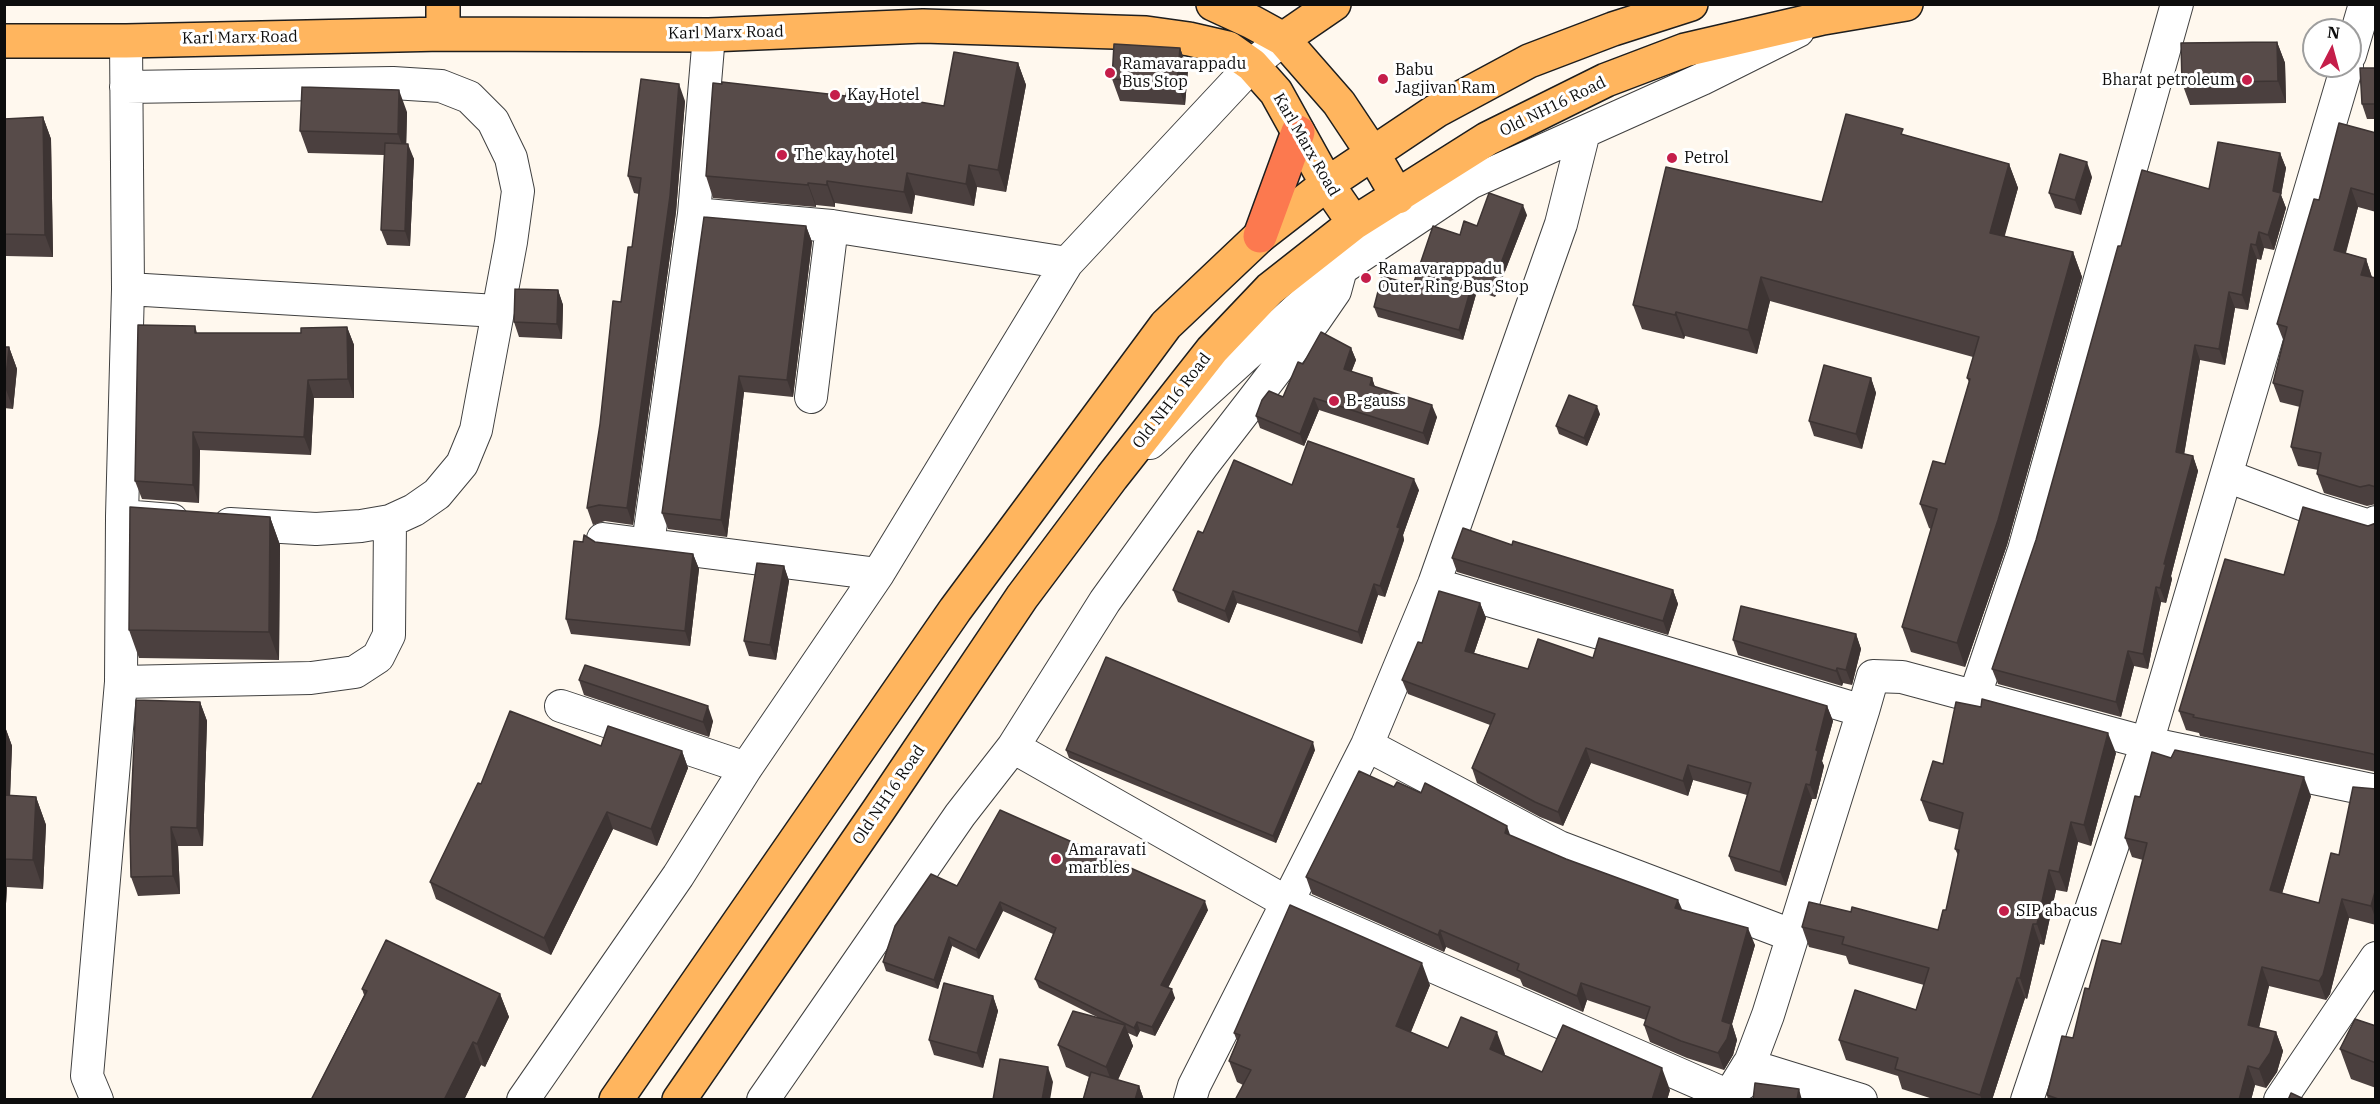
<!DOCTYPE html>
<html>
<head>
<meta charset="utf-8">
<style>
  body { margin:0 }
  #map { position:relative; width:2380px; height:1104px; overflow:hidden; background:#fff8ee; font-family:"IBM Plex Serif",serif }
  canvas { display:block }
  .frame { position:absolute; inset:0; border:6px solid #0d0d0d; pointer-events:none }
  .north { position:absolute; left:2302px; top:18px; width:60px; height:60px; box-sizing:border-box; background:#fff; border:2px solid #9e9e9e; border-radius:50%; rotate:6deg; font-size:16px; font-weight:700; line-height:24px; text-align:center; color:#0d0d0d }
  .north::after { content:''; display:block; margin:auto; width:21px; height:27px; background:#c51e4a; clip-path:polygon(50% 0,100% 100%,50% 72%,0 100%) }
</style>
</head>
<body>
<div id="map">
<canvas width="2380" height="1104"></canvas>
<div class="frame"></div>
<div class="north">N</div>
</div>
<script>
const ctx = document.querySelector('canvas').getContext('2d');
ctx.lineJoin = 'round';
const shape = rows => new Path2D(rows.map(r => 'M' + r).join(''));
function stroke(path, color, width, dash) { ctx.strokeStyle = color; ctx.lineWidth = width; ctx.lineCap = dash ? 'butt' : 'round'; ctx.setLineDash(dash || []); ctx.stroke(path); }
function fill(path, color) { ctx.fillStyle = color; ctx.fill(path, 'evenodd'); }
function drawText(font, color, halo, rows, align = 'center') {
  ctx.font = font + ' "IBM Plex Serif",serif'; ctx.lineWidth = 6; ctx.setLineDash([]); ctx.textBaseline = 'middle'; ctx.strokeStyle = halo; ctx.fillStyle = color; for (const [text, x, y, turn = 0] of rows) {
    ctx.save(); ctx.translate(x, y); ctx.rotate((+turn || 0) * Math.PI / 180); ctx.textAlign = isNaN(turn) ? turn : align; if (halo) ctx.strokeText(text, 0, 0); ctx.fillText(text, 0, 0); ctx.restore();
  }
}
const minor = shape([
  [2350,55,2365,4],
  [126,87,393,83,441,86,469,97,493,121,511,158,518,191,511,242,476,430,462,464,437,494,414,510,390,521,361,526,316,529,230,524],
  [694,214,832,226,1067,263],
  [128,289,497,311],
  [811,397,832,226],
  [1150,443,1341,269,1470,183,1702,79,1798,31],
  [2227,476,2315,509,2373,527,2376,522],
  [122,516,172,520],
  [603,539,878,574],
  [648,544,694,214,709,35],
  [1434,584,1863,711,1873,676,1902,677,2147,743,2376,791],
  [121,682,311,678,355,672,378,657,389,635,390,521],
  [1974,698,2024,550,2177,4],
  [561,706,746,768],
  [1367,745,1559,847,1791,935],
  [1013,747,1288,903,1729,1096,1748,1065,1861,1100],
  [1742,1084,1768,1015,1863,711],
  [97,1100,87,1076,121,682,122,516,128,289,126,41],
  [523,1100,678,876,746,768,878,574,1067,263,1252,65,1283,39],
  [763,1100,960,815,1013,747,1105,601,1203,465,1315,320,1335,291,1341,269],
  [1190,1100,1194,1086,1367,745,1434,584,1561,224,1584,132],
  [2027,1100,2147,743,2347,66],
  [2280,1100,2376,958]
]);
const major = shape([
  [1213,4,1252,22,1283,39,1339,103,1373,154,1398,197],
  [443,34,443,4],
  [1283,39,1334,4],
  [4,41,126,41,443,34,709,35,923,26,1146,33,1189,39,1228,48,1252,65,1276,92,1327,184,1354,223],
  [616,1100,955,610,1166,325,1260,236,1327,184,1436,111,1529,61,1613,29,1691,4],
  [679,1100,878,811,1022,597,1112,477,1212,350,1270,289,1354,223,1487,139,1606,80,1685,50,1823,18,1906,4]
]);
const highway = shape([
  [1260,236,1298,132]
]);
stroke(minor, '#404040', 34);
stroke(major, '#1e1e1e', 36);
stroke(highway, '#1e1e1e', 36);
stroke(minor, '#fff', 32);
stroke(major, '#ffb55e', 33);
stroke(highway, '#fc794f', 33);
fill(shape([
  [2277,42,2285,63,2286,103,2190,105,2182,83],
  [1180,48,1188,70,1185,105,1120,101,1112,79],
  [1018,63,1026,85,1006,192,977,187,974,206,915,195,912,214,835,203,835,207,816,205,816,207,713,198,706,176,846,96,944,106],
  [2376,68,2376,119,2367,119,2362,104],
  [685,101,676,212,633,525,605,521,593,525,587,508,621,302,632,247,639,194,634,193,628,176],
  [407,112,406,144,414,159,410,246,387,245,381,230,384,155,308,153,300,131],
  [43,117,51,139,53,257,6,256,4,252,4,119],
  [2376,133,2376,212,2358,207,2346,253,2366,259,2372,277,2376,278,2376,504,2367,506,2324,493,2317,474,2318,470,2298,466,2291,447,2300,407,2280,402,2273,383,2284,342,2277,324,2319,200],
  [1905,135,2009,164,2018,188,2004,236,2073,252,2082,277,2007,545,1965,667,1911,652,1902,627,1931,529,1929,528,1920,504,1945,464,1969,382,1967,378,1973,357,1770,301,1757,354,1685,336,1684,339,1642,329,1633,305,1822,202],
  [2280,153,2286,168,2281,195,2286,208,2274,250,2264,248,2261,260,2257,259,2248,310,2235,308,2225,365,2200,360,2184,454,2193,456,2198,471,2171,576,2172,579,2166,603,2161,602,2148,669,2134,666,2121,717,1998,684,1992,669,2036,540,2121,246,2209,189],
  [2092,177,2081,215,2055,208,2049,193],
  [1527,215,1495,297,1477,291,1463,340,1378,317,1374,307,1413,285,1460,235,1477,226],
  [806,226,812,242,793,397,744,392,727,537,668,529,662,513],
  [558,290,563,305,562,339,519,337,514,322],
  [195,326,197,333,301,333,347,327,354,345,354,398,314,398,311,455,200,450,199,503,142,499,135,481],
  [4,347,9,347,17,369,13,409,4,408],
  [1351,348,1356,360,1351,372,1372,378,1375,387,1437,417,1428,445,1319,410,1304,446,1260,428,1256,416,1283,397,1303,364],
  [1871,378,1876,393,1862,449,1814,436,1809,421],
  [1600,414,1587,446,1559,434,1556,426],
  [1292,485,1419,490,1403,535,1404,540,1385,597,1378,595,1362,644,1237,603,1229,623,1178,602,1173,590,1203,533],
  [270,517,280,545,279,660,139,658,129,630],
  [2376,523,2376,772,2200,736,2199,733,2186,730,2179,711,2284,575,2368,526],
  [583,542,693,554,699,569,690,646,571,634,566,619],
  [1512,545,1673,590,1678,604,1668,635,1457,572,1452,558],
  [784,566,789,581,776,660,749,656,744,641],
  [1480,603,1486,618,1474,653,1528,669,1593,658,1827,706,1833,721,1822,761,1824,766,1816,799,1812,799,1786,886,1735,871,1729,856,1747,795,1693,780,1688,796,1591,763,1563,826,1540,817,1477,783,1472,768,1490,725,1408,694,1402,680,1422,643],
  [1856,634,1861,649,1852,685,1843,683,1842,686,1738,655,1733,640],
  [579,680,713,721,709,737,584,695],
  [200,702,207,721,203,846,178,846,180,894,138,896,131,877],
  [4,724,12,746,10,796,36,797,46,825,43,889,7,887,4,937],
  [601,746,682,751,688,768,657,846,613,829,551,955,436,899,430,882,481,784],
  [1066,750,1315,750,1276,843,1069,758],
  [2116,753,2091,846,2078,842,2067,892,2056,890,2044,945,2040,944,2027,999,2025,998,1992,1100,1936,1100,1902,1089,1898,1076,1846,1060,1839,1040,1916,1010,1924,985,1849,964,1846,956,1809,947,1802,927,1851,912,1938,930,1946,910,1958,855,1955,849,1960,830,1929,821,1921,800,1943,764],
  [2171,758,2311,796,2282,894,2319,903,2339,855,2376,789,2376,925,2349,918,2330,994,2326,1000,2269,986,2259,1028,2276,1032,2283,1051,2277,1072,2266,1088,2255,1085,2251,1100,2048,1100,2047,1095,2073,1038,2089,989,2121,944,2143,860,2132,857,2125,838,2140,797],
  [1511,836,1682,910,1755,945,1732,1024,1737,1040,1733,1055,1724,1070,1687,1058,1650,1042,1644,1025,1646,1020,1587,1000,1583,1012,1523,986,1520,979,1446,947,1444,952,1312,894,1306,877],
  [957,886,1208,910,1168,987,1175,998,1155,1036,1140,1031,1137,1037,1128,1033,1133,1046,1118,1080,1139,1086,1144,1100,1083,1100,1089,1077,1066,1067,1058,1045,1097,1017,1039,988,1035,979,1053,934,1003,911,979,959,952,946,938,989,886,971,883,962],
  [1430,985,1411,1032,1448,1048,1505,1054,1504,1055,1542,1072,1670,1090,1667,1100,1235,1100,1243,1085,1237,1082,1229,1061,1237,1041,1234,1033],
  [362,989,500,994,509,1017,485,1067,481,1065,464,1100,311,1100,364,995],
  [993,996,998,1011,983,1068,934,1055,929,1040],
  [2376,1026,2376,1088,2351,1079,2340,1049]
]), '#4b403f');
fill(shape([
  [2277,42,2285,63,2286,103,2278,81],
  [1180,48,1188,70,1185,105,1177,83],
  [1018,63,1026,85,1006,192,998,170],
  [679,84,685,101,676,212,633,525,627,508],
  [399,90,407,112,406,156,398,134],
  [43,117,51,139,53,257,45,235],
  [408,144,414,159,410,246,405,231],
  [2280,153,2286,168,2281,195,2286,208,2274,250,2268,235,2273,191],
  [2087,162,2092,177,2081,215,2075,200],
  [2009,164,2018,188,1999,257,1990,233],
  [969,165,977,187,974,206,966,184],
  [907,173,915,195,912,214,904,192],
  [827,181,835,203,835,207,827,185],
  [808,183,816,205,816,207,808,185],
  [2351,188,2358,207,2341,269,2334,250],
  [1523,205,1527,215,1495,297,1492,287],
  [806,226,812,242,793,397,787,380],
  [2259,232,2264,248,2261,260,2256,245],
  [2251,244,2257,259,2248,310,2242,295],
  [2073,252,2082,277,2007,545,1965,667,1957,643],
  [2366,259,2372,278,2361,275],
  [1761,277,1770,301,1757,354,1748,330],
  [1473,281,1477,291,1463,340,1459,330],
  [558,290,563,305,562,339,557,324],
  [2229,292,2235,308,2225,365,2219,349],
  [1676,312,1685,336,1684,339,1675,315],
  [347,327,354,345,354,398,348,379],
  [2195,345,2200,360,2182,467,2176,452],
  [9,347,17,369,13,409,5,387],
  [1351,348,1356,360,1348,381,1344,369],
  [739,376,744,392,727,537,721,520],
  [1372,378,1376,390,1370,385],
  [1871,378,1876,393,1862,449,1856,434],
  [308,380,314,398,311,455,304,437],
  [1314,398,1319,410,1304,446,1300,434],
  [1432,405,1437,417,1428,445,1423,433],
  [1597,406,1600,414,1587,446,1584,438],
  [193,432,200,450,199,503,193,485],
  [2193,456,2198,471,2171,576,2172,579,2166,603,2160,588,2164,564],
  [1414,479,1419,490,1403,535,1404,540,1385,597,1380,586,1397,527],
  [270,517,280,545,279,660,269,632],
  [693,554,699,569,690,646,685,631],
  [784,566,789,581,776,660,770,645],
  [1374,584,1378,595,1362,644,1358,632],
  [2156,587,2161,602,2148,669,2143,654],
  [1673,590,1678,604,1668,635,1663,621],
  [1233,591,1237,603,1229,623,1225,611],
  [1480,603,1486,618,1470,665,1465,651],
  [1856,634,1861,649,1852,685,1846,670],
  [2128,651,2134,666,2121,717,2116,702],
  [1837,668,1843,683,1842,686,1836,671],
  [200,702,207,721,203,846,197,828],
  [708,706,713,721,709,737,703,722],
  [1827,706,1833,721,1822,761,1824,766,1816,799,1810,785,1816,750],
  [4,724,12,746,9,823,4,810],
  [2108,733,2116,753,2091,846,2084,825],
  [1313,742,1315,750,1276,843,1273,836],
  [1586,748,1591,763,1563,826,1558,812],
  [682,751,688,768,657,846,651,829],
  [1688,765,1693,780,1688,796,1683,781],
  [2304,777,2311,796,2277,910,2270,890],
  [1806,784,1812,799,1786,886,1780,872],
  [36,797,46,825,43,889,33,860],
  [607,812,613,829,551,955,544,938],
  [2071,822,2078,842,2067,892,2059,872],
  [1507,826,1513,843,1505,833],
  [171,827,178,846,180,894,173,876],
  [2049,870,2056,890,2044,945,2037,924],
  [4,882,7,887,4,937],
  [2376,888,2376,920,2371,906],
  [2342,899,2349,918,2330,994,2326,1000,2319,981],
  [1678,900,1685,916,1675,908],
  [1205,901,1208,910,1165,994,1161,985],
  [1000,902,1003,911,979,959,976,950],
  [2033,924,2040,944,2027,999,2020,978],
  [1748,928,1755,945,1732,1024,1737,1040,1733,1055,1724,1070,1718,1053,1722,1021],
  [1440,930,1446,947,1444,952,1438,935],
  [949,937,952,946,938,989,934,980],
  [1422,963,1430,985,1404,1048,1396,1026],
  [2262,967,2269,986,2255,1044,2248,1025],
  [2017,978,2025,998,1992,1100,1982,1100,1980,1095],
  [1581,983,1587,1000,1583,1012,1577,996],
  [1172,989,1175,998,1155,1036,1152,1027],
  [500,994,509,1017,485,1067,477,1044],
  [993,996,998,1011,983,1068,977,1053],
  [1137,1022,1140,1031,1137,1037,1134,1028],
  [1125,1025,1133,1046,1114,1088,1106,1067],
  [1497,1032,1505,1054,1498,1071,1490,1049],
  [2276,1032,2283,1051,2277,1072,2266,1088,2259,1069],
  [473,1042,481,1065,464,1100,444,1100],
  [2248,1066,2255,1085,2251,1100,2239,1100],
  [1048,1067,1053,1082,1050,1100,1042,1100],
  [1662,1068,1670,1090,1667,1100,1652,1100],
  [1139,1086,1144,1100,1135,1100],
  [1799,1089,1802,1100,1797,1100]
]), '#3d3433');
const building = shape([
  [2277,42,2278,81,2182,83,2181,43,2277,42],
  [1114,44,1180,48,1177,83,1112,79,1114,44],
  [954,52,1018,63,998,170,969,165,966,184,907,173,904,192,827,181,827,185,808,183,808,185,706,176,713,83,722,84,722,82,846,96,847,90,944,106,954,52],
  [2360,68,2376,68,2376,104,2362,104,2360,68],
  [641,79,679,84,670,196,627,508,599,505,587,508,600,424,613,301,621,302,628,247,632,247,641,178,628,176,641,79],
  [302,87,399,90,398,134,300,131,302,87],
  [1846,114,1903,129,1901,134,2009,164,1990,233,2073,252,1998,520,1957,643,1902,627,1937,509,1920,504,1933,461,1945,464,1970,379,1967,378,1979,337,1761,277,1748,330,1676,312,1675,315,1633,305,1666,167,1822,202,1846,114],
  [43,117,45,235,4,234,4,119,43,117],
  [2339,123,2376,133,2376,195,2351,188,2334,250,2366,259,2361,275,2376,278,2376,487,2369,485,2360,487,2317,474,2321,453,2291,447,2303,391,2273,383,2287,327,2277,324,2314,199,2319,200,2339,123],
  [2218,142,2280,153,2273,191,2281,193,2268,235,2259,232,2256,245,2251,244,2242,295,2229,292,2219,349,2195,345,2176,452,2193,456,2164,564,2166,564,2160,588,2156,587,2143,654,2128,651,2116,702,1992,669,2036,540,2118,246,2121,246,2142,170,2209,189,2218,142],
  [385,143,408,144,405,231,381,230,385,143],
  [2060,154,2087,162,2075,200,2049,193,2060,154],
  [1489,193,1523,205,1492,287,1473,281,1459,330,1374,307,1382,276,1413,285,1433,226,1460,235,1464,221,1477,226,1489,193],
  [704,217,806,226,787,380,739,376,721,520,662,513,704,217],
  [515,289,558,290,557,324,514,322,515,289],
  [138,325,195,326,195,333,301,333,301,328,347,327,348,379,308,380,304,437,193,432,193,485,135,481,138,325],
  [1321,332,1351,348,1344,369,1372,378,1370,385,1432,405,1423,433,1314,398,1300,434,1256,416,1262,400,1269,391,1283,397,1298,362,1303,364,1321,332],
  [4,347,9,347,5,387,4,387,4,347],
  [1824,365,1871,378,1856,434,1809,421,1824,365],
  [1569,395,1597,406,1584,438,1556,426,1569,395],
  [1308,441,1414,479,1397,527,1400,528,1380,586,1374,584,1358,632,1233,591,1225,611,1173,590,1198,531,1203,533,1234,460,1292,485,1308,441],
  [130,507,270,517,269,632,129,630,130,507],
  [2303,507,2368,526,2376,523,2376,756,2373,754,2193,717,2194,715,2179,711,2225,559,2284,575,2303,507],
  [1463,528,1512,545,1513,541,1673,590,1663,621,1452,558,1463,528],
  [584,535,595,542,693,554,685,631,566,619,574,541,583,542,584,535],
  [757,563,784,566,770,645,744,641,757,563],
  [1439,591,1480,603,1465,651,1528,669,1538,639,1593,658,1599,638,1827,706,1816,750,1818,751,1810,785,1806,784,1780,872,1729,856,1751,783,1688,765,1683,781,1586,748,1558,812,1535,802,1472,768,1495,714,1402,680,1418,642,1422,643,1439,591],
  [1741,606,1856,634,1846,670,1837,668,1836,671,1733,640,1741,606],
  [1106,657,1313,742,1273,836,1066,750,1106,657],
  [585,665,708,706,703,722,579,680,585,665],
  [1982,699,2108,733,2084,825,2071,822,2059,872,2049,870,2037,924,2033,924,2020,978,2017,978,1980,1095,1895,1069,1898,1058,1839,1040,1855,990,1916,1010,1929,968,1842,944,1844,937,1802,927,1809,902,1851,912,1852,907,1938,930,1943,910,1946,910,1959,850,1955,849,1963,813,1921,800,1933,761,1943,764,1956,702,1981,707,1982,699],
  [136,700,200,702,197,828,171,827,173,876,131,877,130,831,136,700],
  [510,711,601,746,608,726,682,751,651,829,607,812,544,938,430,882,478,783,481,784,510,711],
  [2175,750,2304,777,2270,890,2319,903,2331,853,2339,855,2353,787,2376,789,2376,888,2371,906,2342,899,2323,975,2319,981,2262,967,2248,1025,2276,1032,2270,1053,2259,1069,2248,1066,2239,1100,2061,1100,2047,1095,2062,1036,2073,1038,2085,988,2089,989,2102,940,2121,944,2147,843,2125,838,2135,796,2140,797,2152,752,2171,758,2175,750],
  [1359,771,1394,787,1397,782,1421,793,1425,783,1507,826,1505,833,1566,859,1678,900,1675,908,1748,928,1722,1021,1731,1024,1727,1039,1718,1053,1681,1041,1644,1025,1650,1007,1581,983,1577,996,1517,970,1519,964,1440,930,1438,935,1306,877,1359,771],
  [4,795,36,797,33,860,4,859,4,795],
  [1000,810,1205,901,1161,985,1172,989,1152,1027,1137,1022,1134,1028,1035,979,1056,928,1000,902,976,950,949,937,934,980,883,962,895,926,931,874,957,886,1000,810],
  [1290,905,1422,963,1396,1026,1448,1048,1461,1017,1497,1032,1490,1049,1542,1072,1563,1025,1662,1068,1652,1100,1235,1100,1251,1070,1229,1061,1240,1035,1234,1033,1290,905],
  [386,940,500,994,477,1044,473,1042,444,1100,311,1100,367,991,362,989,386,940],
  [944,983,993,996,977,1053,929,1040,944,983],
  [1073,1011,1125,1025,1106,1067,1058,1045,1073,1011],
  [2355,1019,2376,1026,2376,1063,2340,1049,2355,1019],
  [1000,1059,1048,1067,1042,1100,993,1100,1000,1059],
  [1091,1072,1139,1086,1135,1100,1083,1100,1091,1072],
  [1755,1083,1799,1089,1797,1100,1753,1100,1755,1083],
  [2291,1093,2306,1100,2288,1100,2291,1093]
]);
fill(building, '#574b49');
stroke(building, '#3d3433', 1.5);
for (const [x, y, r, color] of [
  [1110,73,6,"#c51e4a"],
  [1383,79,6,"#c51e4a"],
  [2247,80,6,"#c51e4a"],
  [835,95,6,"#c51e4a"],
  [782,155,6,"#c51e4a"],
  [1672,158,6,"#c51e4a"],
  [1366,278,6,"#c51e4a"],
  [1334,401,6,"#c51e4a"],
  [1056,859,6,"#c51e4a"],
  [2004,911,6,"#c51e4a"]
]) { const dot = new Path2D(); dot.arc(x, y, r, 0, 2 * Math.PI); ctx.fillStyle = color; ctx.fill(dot); stroke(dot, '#fff', 2); }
drawText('16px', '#0d0d0d', '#fff', [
  ["Karl Marx Road",726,33,-1],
  ["Karl Marx Road",240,38,-1],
  ["Old NH16 Road",1553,107,-26],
  ["Karl Marx Road",1306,145,60],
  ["Old NH16 Road",1172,401,-52],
  ["Old NH16 Road",889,795,-56]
]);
drawText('16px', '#0d0d0d', '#fff', [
  ["Ramavarappadu",1122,64],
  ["Bus Stop",1122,82],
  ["Babu",1395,70],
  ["Jagjivan Ram",1395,88],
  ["Bharat petroleum",2235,80,"right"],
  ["Kay Hotel",847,95],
  ["The kay hotel",794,155],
  ["Petrol",1684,158],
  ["Ramavarappadu",1378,269],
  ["Outer Ring Bus Stop",1378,287],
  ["B-gauss",1346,401],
  ["Amaravati",1068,850],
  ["marbles",1068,868],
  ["SIP abacus",2016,911]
], 'left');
</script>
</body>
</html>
